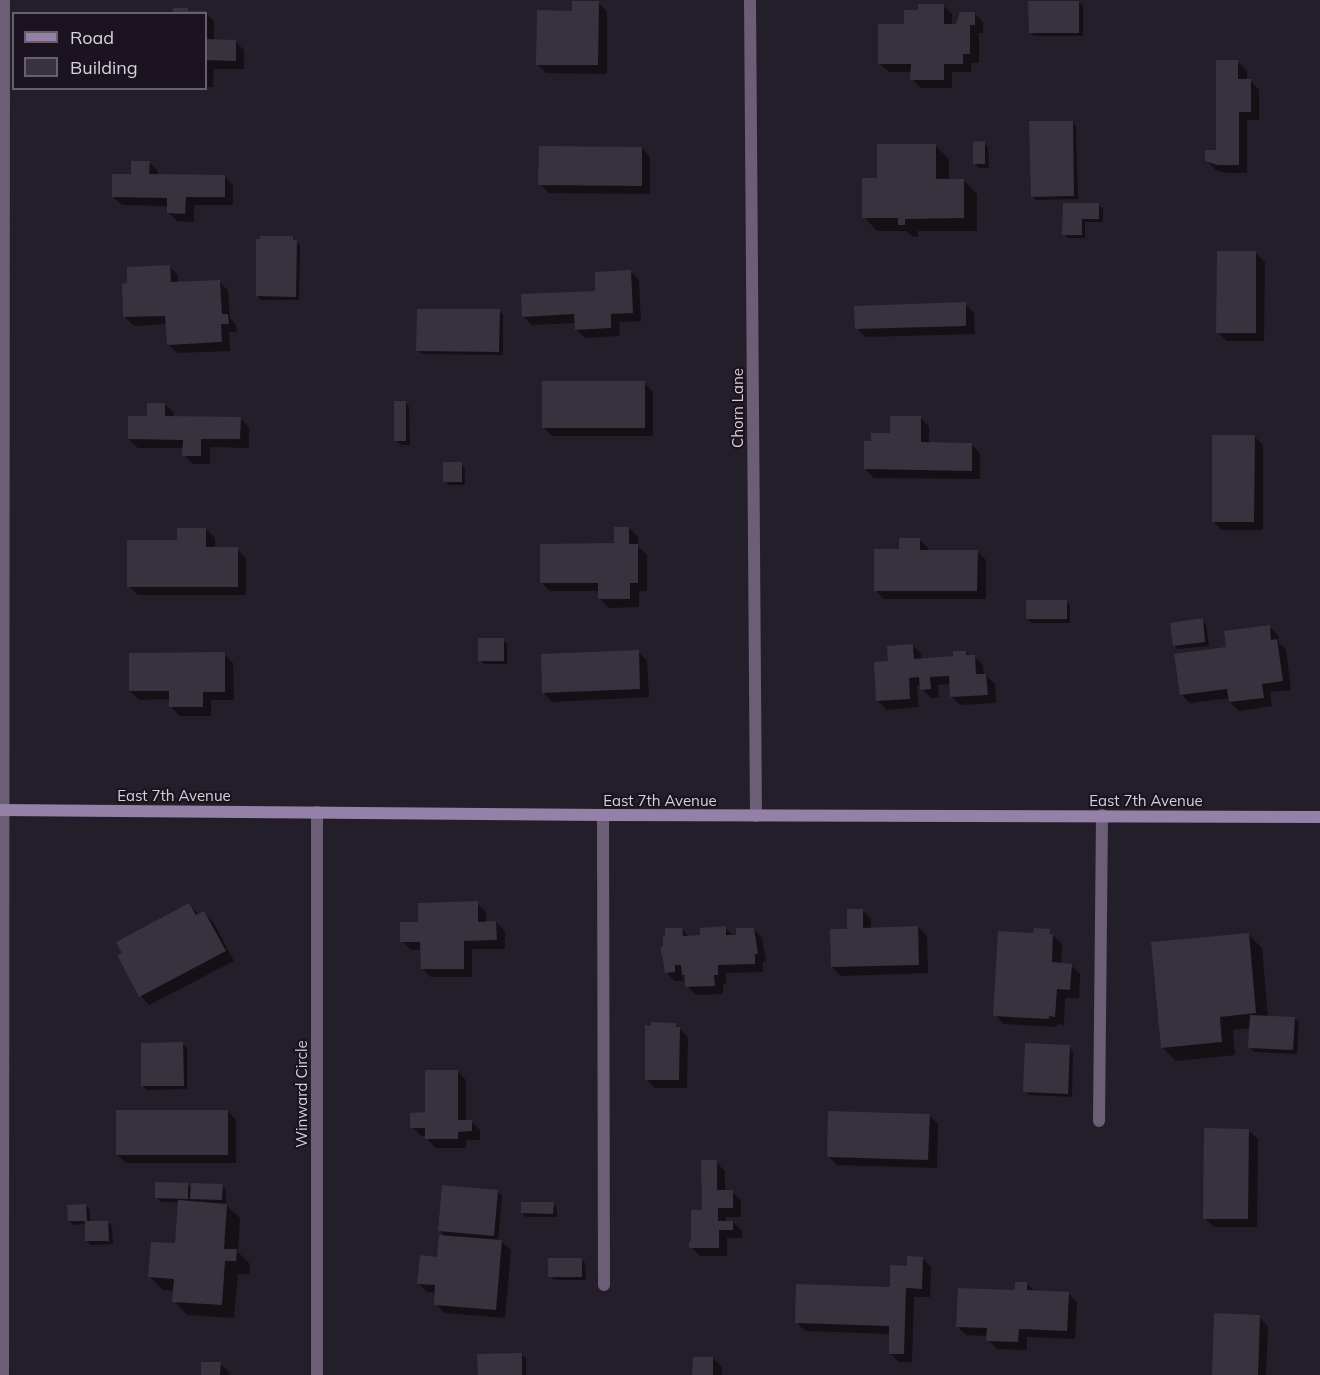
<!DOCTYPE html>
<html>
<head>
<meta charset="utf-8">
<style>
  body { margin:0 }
  #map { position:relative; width:1320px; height:1375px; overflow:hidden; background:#241e2a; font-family:Mulish,sans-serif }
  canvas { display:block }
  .legend { position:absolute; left:12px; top:12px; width:195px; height:78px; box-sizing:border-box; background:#1b1420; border:2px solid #65606a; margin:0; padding:8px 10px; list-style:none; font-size:18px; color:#d5d1d9 }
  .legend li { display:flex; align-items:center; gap:12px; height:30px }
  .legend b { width:30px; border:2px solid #65606a }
</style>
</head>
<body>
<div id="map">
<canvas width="1320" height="1375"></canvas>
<ul class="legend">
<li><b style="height:8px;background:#9581a7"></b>Road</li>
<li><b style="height:16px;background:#38313e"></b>Building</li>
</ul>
</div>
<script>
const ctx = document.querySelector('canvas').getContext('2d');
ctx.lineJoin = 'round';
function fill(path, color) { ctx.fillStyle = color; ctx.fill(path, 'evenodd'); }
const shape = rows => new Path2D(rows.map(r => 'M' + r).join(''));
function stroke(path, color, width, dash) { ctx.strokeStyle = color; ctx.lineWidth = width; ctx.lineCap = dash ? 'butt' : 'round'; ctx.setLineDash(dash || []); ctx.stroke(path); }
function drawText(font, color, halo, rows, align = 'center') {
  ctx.font = font + ' Mulish,sans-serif'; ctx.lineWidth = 4.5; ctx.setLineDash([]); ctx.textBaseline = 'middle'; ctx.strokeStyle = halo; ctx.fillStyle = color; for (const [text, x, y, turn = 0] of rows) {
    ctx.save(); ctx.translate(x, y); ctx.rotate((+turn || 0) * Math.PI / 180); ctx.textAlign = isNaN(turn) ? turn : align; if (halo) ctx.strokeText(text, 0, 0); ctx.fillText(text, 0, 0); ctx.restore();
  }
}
fill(shape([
  [1079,2,1083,6,1083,36,1034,36,1030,32],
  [599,3,607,12,607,74,546,73,537,64,574,13],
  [943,5,952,14,952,25,957,25,974,13,983,22,983,33,979,33,979,63,971,63,971,72,952,72,952,88,921,88,912,79,912,72,889,72,880,64,905,25,919,12],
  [187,9,190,13,205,13,214,21,214,41,235,41,244,50,244,69,214,69,213,87,206,87,206,14,175,14],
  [1238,62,1247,71,1247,81,1251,81,1259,90,1259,120,1247,120,1247,173,1227,173,1216,170,1207,161,1217,152],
  [1072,122,1076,126,1078,199,1036,200,1032,196],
  [984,143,988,147,989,168,979,168,975,164],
  [936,146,949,159,949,181,964,181,977,194,977,231,918,231,918,237,913,237,906,231,877,231,864,217,878,180],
  [642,148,650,157,650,194,549,193,540,184],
  [149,162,158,171,158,176,224,176,233,185,233,205,194,205,194,222,177,221,168,212,168,206,122,205,113,197,133,175],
  [1099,205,1103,209,1103,222,1085,222,1085,238,1068,238,1064,234],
  [292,238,300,245,299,300,261,300,257,295,261,241],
  [1256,253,1265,262,1264,341,1227,341,1218,332],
  [169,266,178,275,178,283,220,282,228,291,230,318,236,325,237,332,229,332,230,351,177,353,168,344,167,324,134,326,125,317],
  [630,271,639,280,641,321,619,322,620,336,585,338,576,329,576,323,532,325,523,316,597,293],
  [965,304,974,313,975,334,865,337,857,328],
  [499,311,503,315,503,355,422,354,418,350],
  [644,383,653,392,653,436,552,436,543,427],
  [405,402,409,407,410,445,400,445,396,441],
  [165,404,174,413,174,418,240,418,249,427,249,448,210,447,210,464,193,464,184,455,184,448,138,448,129,439,148,418],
  [921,418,929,427,929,444,972,445,980,454,980,479,874,478,865,469,872,442,891,435],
  [1254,436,1263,445,1263,530,1222,530,1213,521],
  [461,464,465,468,465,485,449,485,445,481],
  [629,528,638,537,638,546,647,555,647,591,639,591,639,607,609,608,600,599,600,591,550,591,541,582,615,545],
  [206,529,215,538,215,549,237,549,246,558,246,595,138,595,129,586,179,541],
  [919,539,928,548,928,551,977,551,986,560,986,599,884,599,875,590,901,550],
  [1066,601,1070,606,1070,623,1032,623,1027,619],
  [1202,620,1206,624,1209,646,1178,649,1174,645],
  [1269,627,1278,635,1279,643,1286,649,1291,690,1270,692,1272,706,1239,711,1230,702,1229,698,1190,703,1181,694,1227,648],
  [503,640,507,644,507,664,484,664,480,660],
  [913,645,921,654,922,660,955,658,966,652,970,656,974,656,983,665,984,675,986,675,995,684,996,703,960,705,951,696,951,684,938,685,939,697,931,698,922,689,921,686,917,686,919,707,887,710,878,701,890,662],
  [638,652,647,660,649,697,552,702,544,693],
  [224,654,233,663,234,700,211,700,211,716,180,716,171,707,171,699,139,700,130,691],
  [477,903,486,912,486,923,496,922,505,931,505,949,472,949,472,977,431,977,422,968,422,950,411,950,402,941,420,923],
  [189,904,199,915,204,913,213,922,234,961,149,1005,141,996,119,956],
  [862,910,871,919,871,929,918,927,927,936,928,973,841,976,832,967,849,930],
  [725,928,734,936,753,929,762,938,766,962,763,962,763,972,726,973,726,983,723,984,723,994,696,995,687,986,686,978,683,974,683,981,675,981,666,972,682,929,689,937,701,936],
  [1049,931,1062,944,1061,964,1071,965,1080,974,1079,998,1065,998,1064,1025,1057,1024,1057,1027,1004,1024,995,1015,1034,935],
  [1249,935,1262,948,1268,1017,1294,1018,1299,1022,1297,1054,1254,1052,1250,1048,1251,1028,1233,1030,1235,1055,1176,1061,1162,1047],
  [675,1024,688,1037,687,1088,655,1088,646,1079],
  [183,1044,187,1048,187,1089,147,1090,143,1086],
  [1069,1047,1073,1051,1072,1097,1029,1095,1025,1091],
  [457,1071,466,1080,466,1121,471,1121,480,1130,480,1140,466,1140,466,1148,436,1148,427,1139,427,1136,421,1136,412,1127,427,1113],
  [228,1111,236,1120,236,1163,126,1163,117,1154],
  [929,1115,938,1124,937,1168,837,1165,828,1156],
  [1249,1131,1258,1139,1257,1227,1214,1227,1205,1218],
  [716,1162,725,1171,725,1192,732,1192,741,1200,741,1217,726,1217,726,1222,733,1222,742,1231,742,1238,727,1238,727,1256,700,1256,691,1247,703,1212],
  [188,1185,192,1189,222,1185,226,1190,226,1205,240,1218,238,1252,250,1264,249,1274,238,1274,234,1318,187,1315,174,1301,175,1291,163,1290,150,1277,176,1245,179,1202,161,1202,156,1197],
  [498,1192,502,1196,498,1241,502,1242,511,1250,505,1318,444,1313,436,1304,436,1293,427,1292,419,1284,438,1258,446,1237,439,1230],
  [553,1204,557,1208,557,1217,526,1217,522,1213],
  [86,1206,90,1210,90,1223,108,1222,112,1226,113,1244,91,1245,87,1241,86,1224,73,1225,69,1221],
  [922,1258,931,1267,930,1297,914,1297,912,1362,899,1362,890,1353,890,1334,805,1331,796,1322,891,1288,908,1267],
  [581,1259,585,1263,586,1280,554,1280,550,1276],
  [1027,1284,1035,1291,1068,1293,1077,1302,1075,1339,1027,1337,1027,1350,997,1349,988,1340,988,1336,966,1335,957,1326,1016,1292],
  [1259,1317,1268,1326,1266,1375,1213,1375],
  [522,1355,526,1359,526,1375,479,1375],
  [713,1358,722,1367,722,1375,694,1375],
  [220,1363,229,1372,229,1375,202,1375]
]), '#0007');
fill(shape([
  [572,1,599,1,598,65,536,65,537,10,572,11],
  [1028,1,1079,1,1079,33,1029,33],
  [918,4,944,4,944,24,956,24,960,12,975,12,975,25,970,25,970,54,963,54,963,64,944,64,944,80,910,80,911,64,878,64,878,24,904,24,904,10,918,10],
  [173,8,188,8,188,11,206,11,206,14,173,14],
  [206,39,236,40,236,61,206,60],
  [1216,60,1238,60,1238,79,1251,79,1251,112,1239,112,1239,165,1217,165,1205,161,1205,150,1216,150],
  [1029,121,1073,121,1074,196,1031,197],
  [985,141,985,164,973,164,973,142],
  [877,144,936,144,936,179,964,179,964,218,905,219,905,225,898,225,898,218,862,218,862,178,877,178],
  [539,146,642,147,642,186,538,185],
  [131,161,150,161,149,174,225,175,225,197,186,197,185,214,167,213,167,198,112,197,112,174,131,174],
  [1063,203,1099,203,1099,219,1082,219,1082,235,1062,235],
  [260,236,293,236,293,240,297,240,296,297,256,296,256,239,260,239],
  [1217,251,1256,251,1256,333,1216,333],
  [170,265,171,282,220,280,222,314,228,314,229,324,221,324,222,342,167,345,165,316,123,317,122,284,127,283,127,267],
  [631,270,633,313,611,314,611,328,575,330,574,314,522,317,521,294,595,291,595,272],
  [966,302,966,326,855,329,854,306],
  [417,309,500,309,499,352,416,351],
  [542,381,645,381,645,428,542,428],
  [394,401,406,401,406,441,394,441],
  [147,403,165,403,165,416,241,417,240,439,201,439,201,456,182,456,183,440,128,439,128,416,147,416],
  [890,416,921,416,921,442,972,443,972,471,864,469,864,441,871,441,871,433,890,433],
  [1212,435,1255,435,1254,522,1212,522],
  [443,462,462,462,462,482,443,482],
  [614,527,629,527,629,544,638,544,638,583,630,583,630,599,598,599,598,583,540,583,540,544,614,543],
  [177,528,206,528,206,547,238,547,238,587,127,587,127,540,177,540],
  [899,538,920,538,920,550,978,550,977,591,874,591,874,549,899,549],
  [1026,600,1067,600,1067,619,1026,619],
  [1203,618,1205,642,1173,646,1170,623],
  [1270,625,1271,640,1277,639,1283,681,1262,684,1264,698,1229,702,1227,689,1180,695,1174,654,1226,647,1224,631],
  [478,638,504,638,504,661,478,661],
  [913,644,914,659,953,656,953,651,966,651,966,655,975,655,976,674,986,674,988,695,950,697,949,676,930,677,931,689,920,690,919,677,909,678,910,699,876,701,874,662,888,661,887,646],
  [639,650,640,689,542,693,541,654],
  [225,652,225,692,203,692,203,707,169,707,169,691,129,691,129,653],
  [478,901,478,922,496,921,497,940,464,941,464,969,421,969,420,942,400,942,400,922,418,922,418,903],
  [189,903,196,915,204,911,226,951,139,997,117,955,122,953,116,942],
  [847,909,863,909,863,928,918,926,919,965,831,967,830,929,847,929],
  [726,926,726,935,736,935,736,928,754,928,758,954,755,954,755,964,718,965,718,975,714,975,715,986,685,987,685,975,682,975,681,965,675,965,675,972,665,973,662,954,661,954,661,947,663,946,663,936,665,936,665,928,682,928,683,936,700,935,700,928],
  [1034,928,1050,929,1050,934,1053,934,1052,962,1072,964,1070,990,1057,989,1055,1017,1049,1016,1049,1019,993,1016,998,931,1033,933],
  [1249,933,1256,1013,1220,1017,1222,1042,1161,1048,1151,942],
  [1250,1015,1295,1017,1293,1050,1248,1048],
  [651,1022,676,1023,676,1027,680,1027,679,1080,645,1080,645,1025,651,1026],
  [183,1042,184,1086,141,1086,141,1043],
  [1025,1043,1070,1045,1068,1094,1023,1092],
  [425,1070,458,1070,458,1120,472,1120,472,1131,458,1132,458,1139,425,1139,425,1128,410,1128,410,1113,425,1112],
  [116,1110,228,1110,228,1155,116,1155],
  [828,1111,930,1114,928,1160,827,1157],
  [1204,1128,1249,1129,1248,1219,1203,1219],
  [701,1160,717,1160,717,1190,733,1190,733,1208,718,1208,718,1221,733,1221,733,1230,719,1230,719,1248,689,1248,689,1241,691,1241,691,1210,702,1210],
  [155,1182,188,1183,188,1199,155,1198],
  [191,1183,223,1184,222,1200,190,1199],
  [442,1185,498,1190,494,1236,438,1231],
  [178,1200,227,1204,224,1249,237,1249,236,1261,225,1261,222,1305,172,1302,174,1279,148,1277,151,1242,175,1243],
  [521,1202,554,1202,553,1214,521,1213],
  [86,1204,87,1221,108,1221,109,1241,85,1241,85,1221,68,1221,67,1205],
  [439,1235,502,1240,496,1310,434,1305,435,1285,417,1284,420,1255,437,1257],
  [907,1256,923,1257,922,1289,906,1288,904,1354,889,1354,889,1326,795,1323,796,1284,890,1287,890,1265,907,1266],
  [548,1258,582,1258,582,1277,548,1277],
  [1015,1282,1027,1282,1027,1290,1069,1292,1067,1331,1019,1329,1018,1342,986,1341,987,1328,956,1327,958,1288,1015,1290],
  [1214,1313,1260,1315,1258,1375,1212,1375],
  [522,1353,522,1375,478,1375,477,1354],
  [693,1357,713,1357,713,1375,692,1375],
  [201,1362,221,1362,220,1375,201,1375]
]), '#38313e');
stroke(shape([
  [603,815,604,1285],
  [1099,1121,1102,815]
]), '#6b5e76', 12);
stroke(shape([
  [750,0,756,816],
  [317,812,317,1375],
  [3,1375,4,0]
]), '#6b5e76', 12);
stroke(shape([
  [0,810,603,815,1320,817]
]), '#9581a7', 12);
drawText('15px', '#d5d1d9', '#1b1420', [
  ["Chorn Lane",738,408,-90],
  ["East 7th Avenue",174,796],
  ["East 7th Avenue",660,801],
  ["East 7th Avenue",1146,801],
  ["Winward Circle",302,1094,-90]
]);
</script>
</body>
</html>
